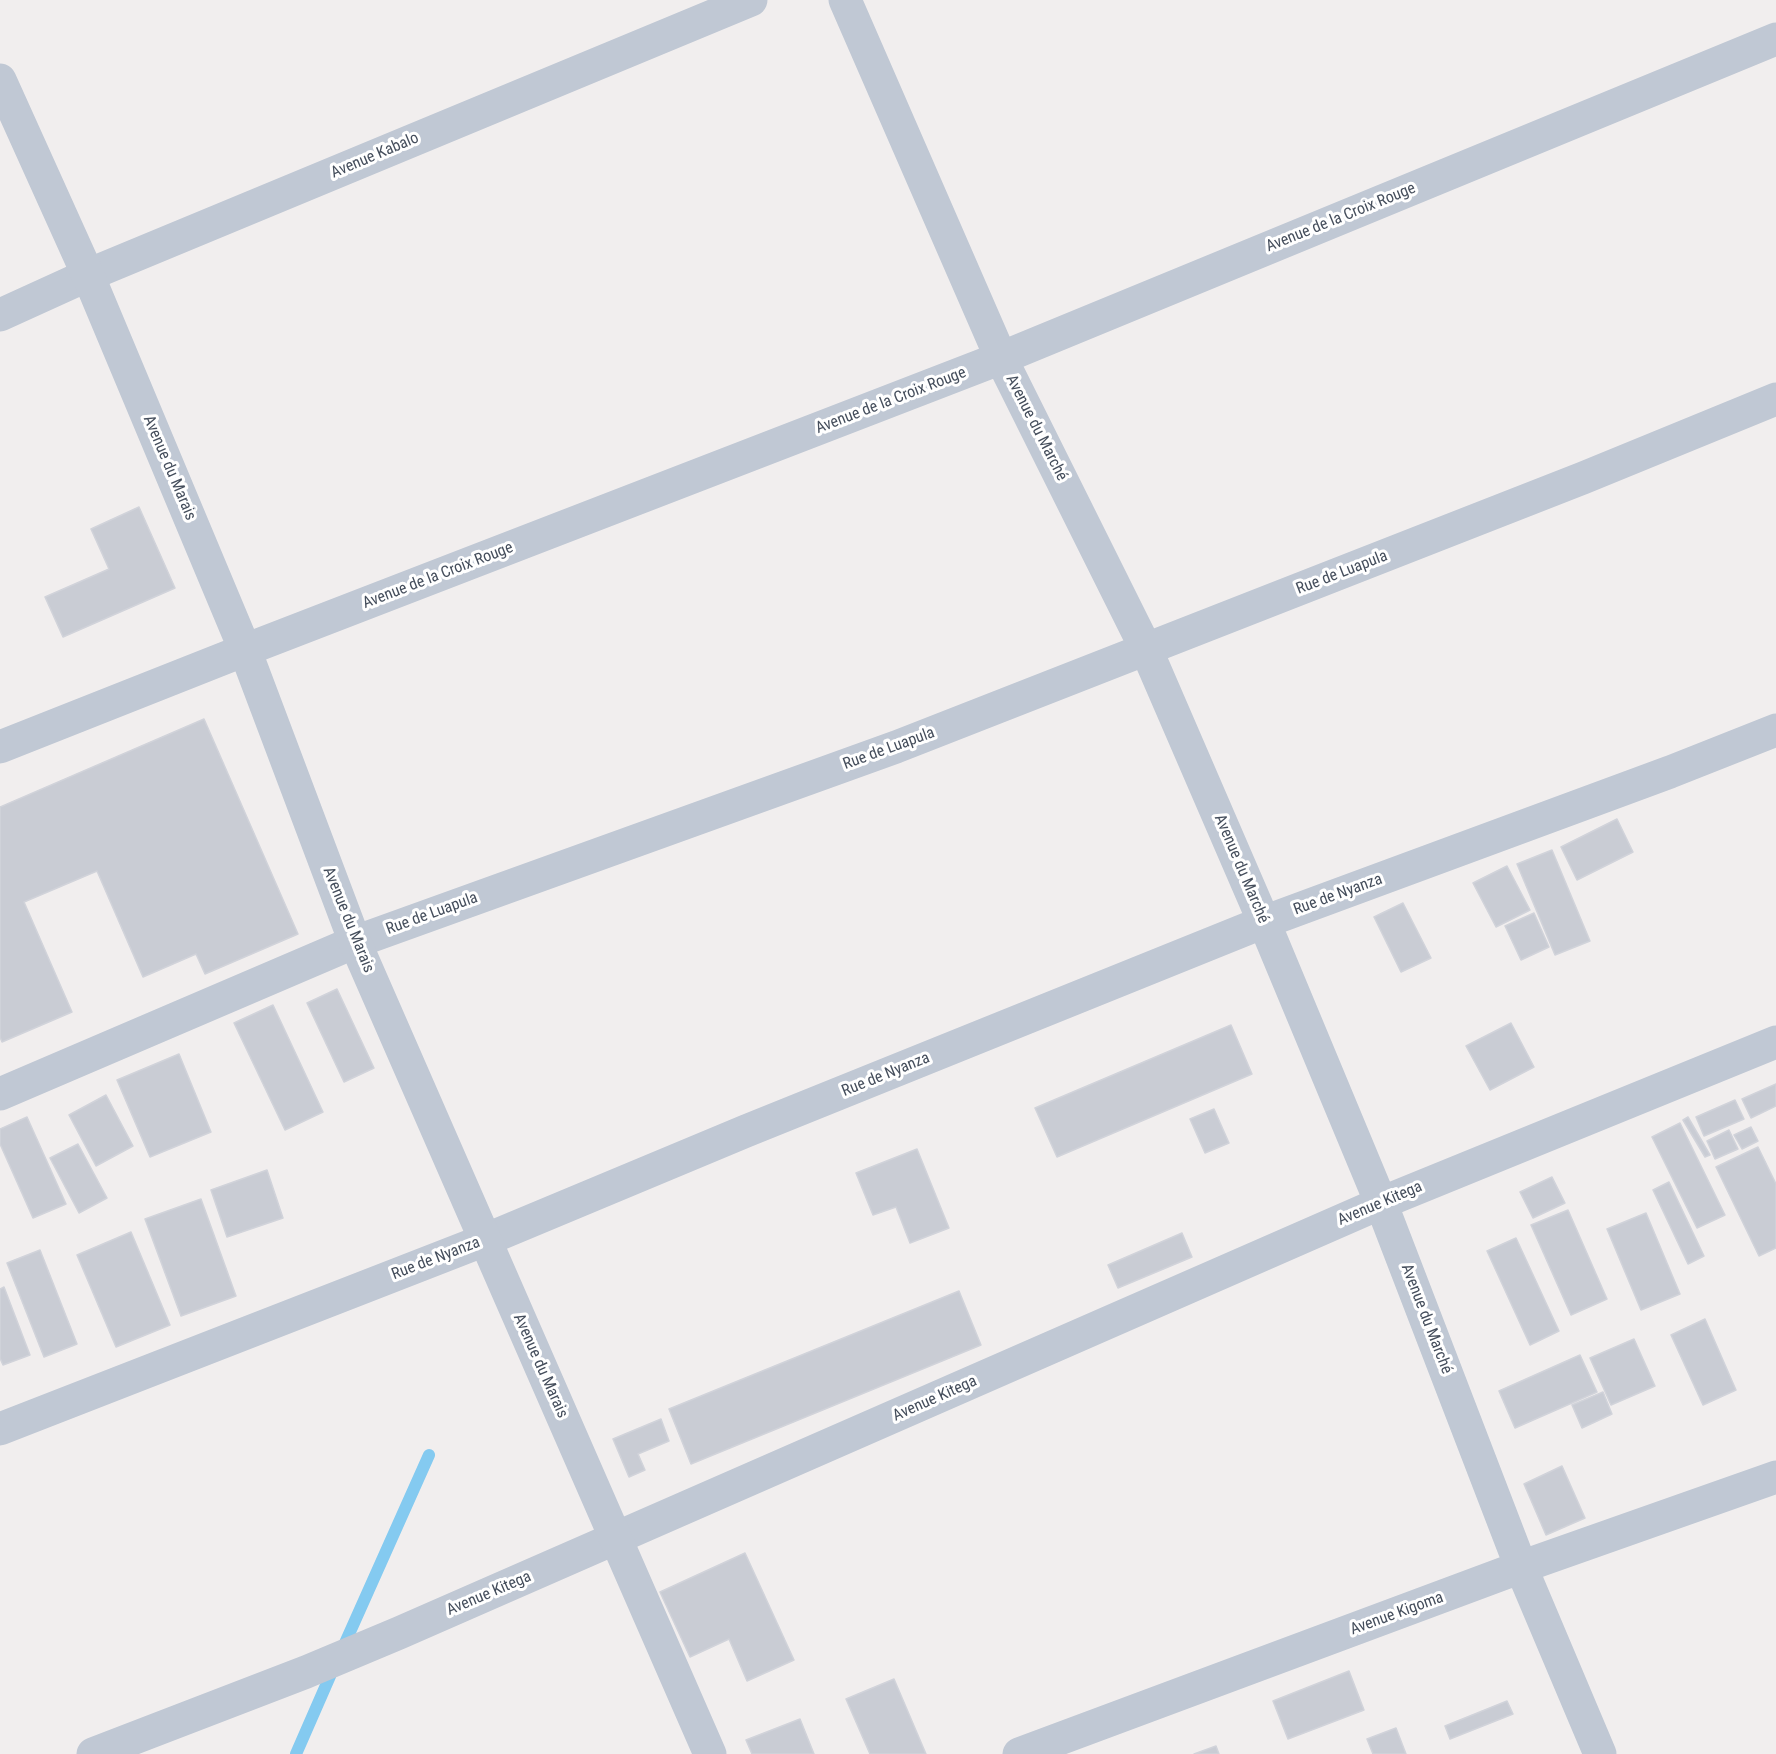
<!DOCTYPE html>
<html>
<head>
<meta charset="utf-8">
<style>
  body { margin:0 }
  canvas { display:block; background:#f1eeee }
</style>
</head>
<body>
<canvas width="1776" height="1754"></canvas>
<script>
const ctx = document.querySelector('canvas').getContext('2d');
ctx.lineJoin = 'round';
const shape = rows => new Path2D(rows.map(r => 'M' + r).join(''));
function stroke(path, color, width, dash) { ctx.strokeStyle = color; ctx.lineWidth = width; ctx.lineCap = dash ? 'butt' : 'round'; ctx.setLineDash(dash || []); ctx.stroke(path); }
function fill(path, color) { ctx.fillStyle = color; ctx.fill(path, 'evenodd'); }
function drawText(font, color, halo, rows, align = 'center') {
  ctx.font = font + ' "Roboto Condensed",sans-serif'; ctx.lineWidth = 6; ctx.setLineDash([]); ctx.textBaseline = 'middle'; ctx.strokeStyle = halo; ctx.fillStyle = color; for (const [text, x, y, turn = 0] of rows) {
    ctx.save(); ctx.translate(x, y); ctx.rotate((+turn || 0) * Math.PI / 180); ctx.textAlign = isNaN(turn) ? turn : align; if (halo) ctx.strokeText(text, 0, 0); ctx.fillText(text, 0, 0); ctx.restore();
  }
}
stroke(shape([
  [341,1652,429,1455],
  [296,1754,334,1667]
]), '#84caf0', 12);
const building = shape([
  [139,507,175,588,63,637,45,597,109,569,91,529,139,507],
  [204,719,298,934,205,974,196,954,143,977,97,871,24,902,72,1012,2,1042,0,1037,0,807,204,719],
  [1617,819,1633,852,1577,880,1561,847,1617,819],
  [1552,850,1590,941,1555,955,1517,864,1552,850],
  [1507,866,1530,910,1496,927,1473,883,1507,866],
  [1403,903,1431,958,1401,972,1374,917,1403,903],
  [1534,913,1549,947,1521,960,1505,926,1534,913],
  [337,989,374,1068,344,1082,307,1003,337,989],
  [273,1005,323,1112,285,1130,234,1023,273,1005],
  [1511,1023,1534,1067,1490,1090,1466,1046,1511,1023],
  [1231,1025,1252,1074,1057,1157,1035,1108,1231,1025],
  [179,1054,211,1132,150,1157,117,1080,179,1054],
  [1776,1084,1776,1106,1751,1118,1742,1099,1776,1084],
  [106,1095,133,1146,96,1166,69,1115,106,1095],
  [1735,1100,1744,1119,1704,1136,1696,1117,1735,1100],
  [1214,1109,1229,1143,1205,1153,1190,1119,1214,1109],
  [27,1117,66,1204,33,1218,0,1144,0,1129,27,1117],
  [1688,1117,1710,1155,1705,1157,1683,1120,1688,1117],
  [1680,1123,1725,1215,1697,1228,1652,1137,1680,1123],
  [1751,1127,1758,1141,1742,1149,1734,1135,1751,1127],
  [1729,1130,1738,1149,1715,1159,1707,1141,1729,1130],
  [78,1144,107,1198,79,1213,50,1158,78,1144],
  [1758,1147,1776,1184,1776,1248,1759,1256,1716,1167,1758,1147],
  [917,1149,949,1228,910,1243,896,1207,873,1215,856,1173,917,1149],
  [267,1170,283,1218,227,1237,211,1190,267,1170],
  [1552,1177,1565,1203,1533,1218,1520,1192,1552,1177],
  [1669,1182,1704,1256,1688,1264,1653,1190,1669,1182],
  [201,1199,236,1296,181,1316,145,1219,201,1199],
  [1568,1210,1607,1299,1571,1315,1531,1225,1568,1210],
  [1646,1213,1680,1294,1641,1310,1607,1229,1646,1213],
  [131,1232,170,1325,116,1347,77,1255,131,1232],
  [1182,1233,1192,1257,1118,1288,1108,1265,1182,1233],
  [1516,1238,1559,1331,1530,1345,1487,1251,1516,1238],
  [40,1250,77,1344,44,1357,7,1263,40,1250],
  [4,1287,30,1355,3,1365,0,1358,0,1289,4,1287],
  [959,1291,981,1345,691,1464,669,1409,959,1291],
  [1705,1319,1736,1390,1703,1405,1671,1335,1705,1319],
  [1634,1339,1655,1386,1611,1405,1590,1358,1634,1339],
  [1580,1355,1597,1392,1515,1428,1499,1391,1580,1355],
  [1603,1392,1612,1414,1582,1428,1572,1405,1603,1392],
  [661,1419,669,1441,638,1454,645,1470,629,1477,613,1439,661,1419],
  [1562,1466,1585,1518,1546,1535,1524,1484,1562,1466],
  [745,1553,794,1660,747,1681,729,1639,690,1657,660,1592,745,1553],
  [1349,1671,1364,1710,1288,1739,1273,1701,1349,1671],
  [894,1679,926,1754,870,1754,846,1699,894,1679],
  [1507,1701,1513,1714,1450,1739,1445,1726,1507,1701],
  [800,1719,814,1754,752,1754,746,1740,800,1719],
  [1396,1728,1406,1754,1373,1754,1367,1739,1396,1728],
  [1216,1746,1219,1754,1194,1754,1216,1746]
]);
fill(building, '#c9ccd4');
stroke(building, '#d1d3da', 1.5);
stroke(shape([
  [845,0,1001,358,1146,649,1264,922,1381,1203,1521,1567,1600,1754],
  [0,315,88,275,751,0],
  [0,1094,355,942,896,747,1583,478,1776,399],
  [0,1429,485,1240,746,1131,1264,922,1670,772,1776,730],
  [93,1754,306,1672,399,1633,1381,1203,1776,1042],
  [1019,1754,1521,1567,1776,1477]
]), '#c0c8d4', 33);
stroke(shape([
  [0,80,88,275,245,650,355,942,710,1754],
  [0,747,245,650,1001,358,1776,39]
]), '#c0c8d4', 33);
drawText('16px', '#454e5c', '#fff', [
  ["Avenue Kabalo",375,156,-23],
  ["Avenue de la Croix Rouge",1341,218,-22],
  ["Avenue de la Croix Rouge",891,401,-21],
  ["Avenue du Marché",1036,428,63],
  ["Avenue du Marais",169,468,67],
  ["Rue de Luapula",1342,573,-21],
  ["Avenue de la Croix Rouge",438,576,-21],
  ["Rue de Luapula",889,749,-20],
  ["Avenue du Marché",1241,869,67],
  ["Rue de Nyanza",1338,895,-20],
  ["Rue de Luapula",432,914,-20],
  ["Avenue du Marais",348,920,68],
  ["Rue de Nyanza",886,1075,-22],
  ["Avenue Kitega",1380,1204,-23],
  ["Rue de Nyanza",436,1259,-21],
  ["Avenue du Marché",1426,1319,69],
  ["Avenue du Marais",540,1366,66],
  ["Avenue Kitega",935,1399,-24],
  ["Avenue Kitega",489,1594,-23],
  ["Avenue Kigoma",1397,1614,-20]
]);
</script>
</body>
</html>
